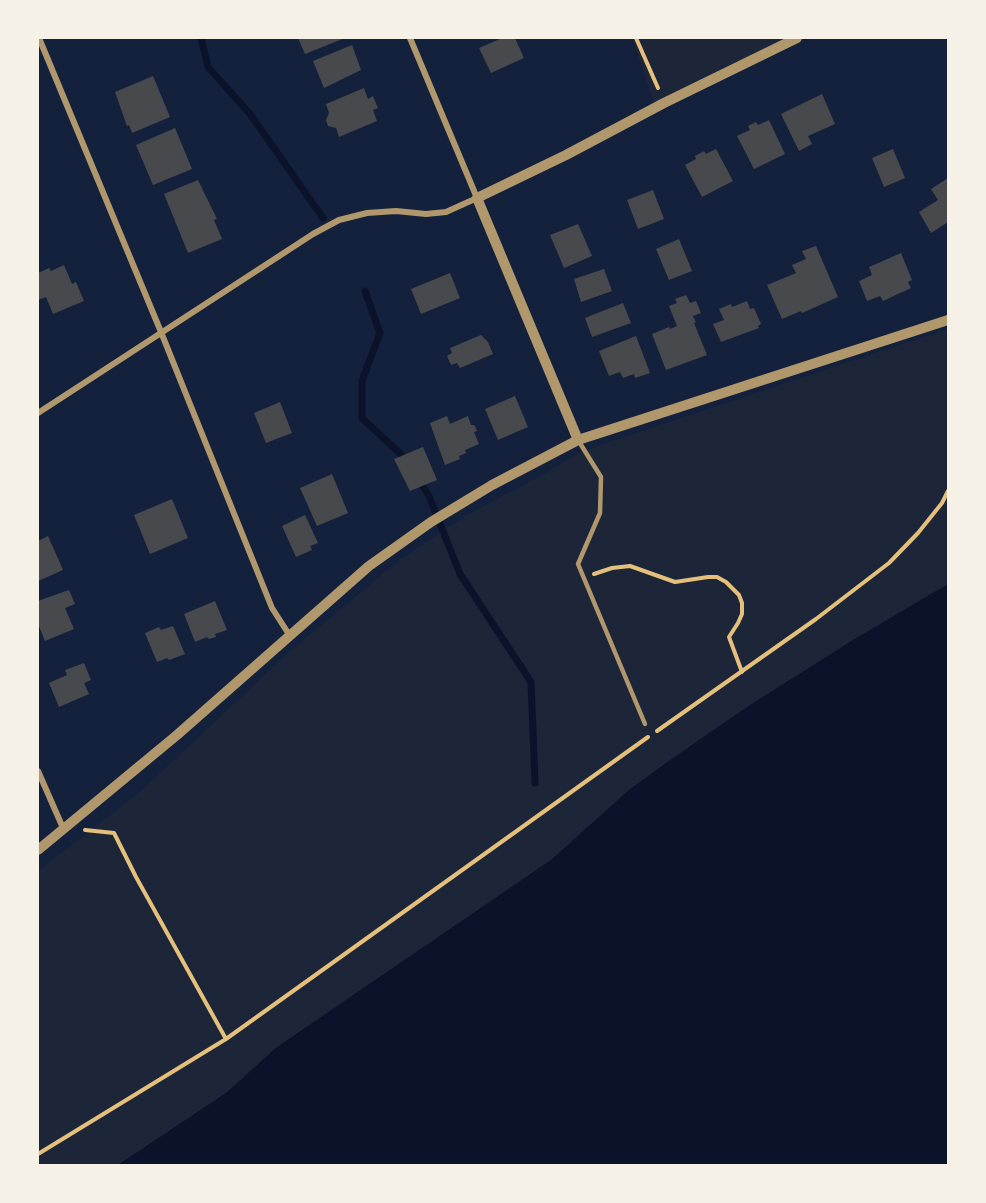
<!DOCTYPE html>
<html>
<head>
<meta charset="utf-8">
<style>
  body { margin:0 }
  #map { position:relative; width:986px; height:1203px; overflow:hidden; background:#14213d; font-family:"Open Sans",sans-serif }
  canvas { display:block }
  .frame { position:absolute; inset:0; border:39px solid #f6f1e7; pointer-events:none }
</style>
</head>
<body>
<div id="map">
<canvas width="986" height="1203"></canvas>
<div class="frame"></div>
</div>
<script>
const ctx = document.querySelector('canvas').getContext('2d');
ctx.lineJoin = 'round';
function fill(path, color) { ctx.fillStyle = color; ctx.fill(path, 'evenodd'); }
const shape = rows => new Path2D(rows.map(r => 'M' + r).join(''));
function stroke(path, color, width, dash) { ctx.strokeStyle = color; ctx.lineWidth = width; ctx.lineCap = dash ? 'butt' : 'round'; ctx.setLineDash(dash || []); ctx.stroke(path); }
fill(shape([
  [632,38,797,38,656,108],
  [948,329,948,584,853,640,747,707,666,763,629,790,551,860,278,1047,226,1093,118,1165,38,1166,38,871,140,792,290,651,401,559,469,514,546,473,580,452]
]), '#1d2539');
fill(shape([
  [948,584,948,1165,118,1165,226,1093,277,1047,551,860,629,790,666,763,747,707,853,640]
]), '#0b132b');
stroke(shape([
  [201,38,208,67,250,114,323,218],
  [365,291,380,333,362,381,362,418,407,460],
  [419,480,429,496,460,574,531,682,535,783]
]), '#0b132b', 7);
fill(shape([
  [298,38,345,38,305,54],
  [502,38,515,38,524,58,491,73,479,48],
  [352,45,361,70,324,88,313,61],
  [153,76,170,117,132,133,129,125,127,126,115,92],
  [364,88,368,99,373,96,378,108,373,110,377,121,339,137,336,128,328,126,326,120,329,113,326,104],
  [822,94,835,124,808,136,812,144,799,151,781,114],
  [769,120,785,154,754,169,737,136,750,130,748,126,756,122,758,125],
  [175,128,192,169,153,185,136,145],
  [716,149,733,181,702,197,685,165,696,159,695,156,704,151,706,154],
  [893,149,905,178,884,187,872,158],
  [948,178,948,222,931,233,919,212,938,200,931,189],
  [198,180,217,219,214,220,222,239,188,253,164,194],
  [653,190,664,219,638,229,627,200],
  [578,224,592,256,564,268,550,235],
  [679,239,692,271,669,280,656,249],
  [816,246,838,297,802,313,801,311,782,319,767,285,796,273,792,265,806,259,802,251],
  [901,253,912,280,908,282,911,288,883,301,880,296,867,301,859,281,872,275,869,267],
  [64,265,72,284,76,282,84,301,53,314,46,297,38,300,38,273,49,268,51,271],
  [604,269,612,291,581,302,574,279],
  [450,273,460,298,421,314,411,289],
  [686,295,690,303,696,301,701,313,693,316,696,322,694,323,707,355,666,370,652,334,669,327,670,329,677,326,669,306,677,303,675,299],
  [747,301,750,309,754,308,761,324,758,326,759,328,721,342,713,324,724,320,719,309,731,304,732,307],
  [623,303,631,323,592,337,585,318],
  [481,335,488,342,493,354,460,368,457,363,451,365,447,356,452,353,450,348],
  [636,336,650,373,635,378,634,374,623,378,620,372,609,376,599,351],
  [515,396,528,427,498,440,485,409],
  [280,402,292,433,266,443,254,413],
  [447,416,450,424,468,416,471,425,474,425,476,428,477,431,474,432,479,444,465,450,466,453,459,456,460,459,445,465,430,423],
  [423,447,437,480,410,491,394,459],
  [332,474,348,513,317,526,300,488],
  [172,499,188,538,150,554,134,515],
  [305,515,318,543,310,546,312,550,296,557,282,526],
  [48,536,63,570,38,581,38,541],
  [69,590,75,604,65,608,74,629,45,641,38,624,38,601],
  [215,601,227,630,215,634,216,637,209,639,207,637,195,642,184,614],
  [173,626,185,654,169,660,167,658,157,662,145,633,159,627,161,630],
  [84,663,91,680,84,683,89,694,59,707,49,683,67,675,65,670]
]), '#48494c');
stroke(shape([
  [636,38,658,88],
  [594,574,612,568,630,566,675,582,708,577,717,577,726,582,739,595,742,603,742,614,738,623,729,637,742,672],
  [657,731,816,619,889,563,918,533,942,503,948,491],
  [85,830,114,833,136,877,226,1039],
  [38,1154,226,1039,648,737]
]), '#e5c07b', 4);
stroke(shape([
  [578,440,601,477,600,513,578,564,645,724]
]), '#b1986c', 4.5);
stroke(shape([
  [39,38,161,332,272,608,290,636],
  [38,413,313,234,339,220,367,213,396,211,426,214,446,212,477,198,410,38],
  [38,771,63,828]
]), '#b1986c', 6);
stroke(shape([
  [578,440,477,198,566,155,664,103,797,38],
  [38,850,177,735,369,566,431,522,492,485,578,440,948,320]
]), '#b1986c', 10);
</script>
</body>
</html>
